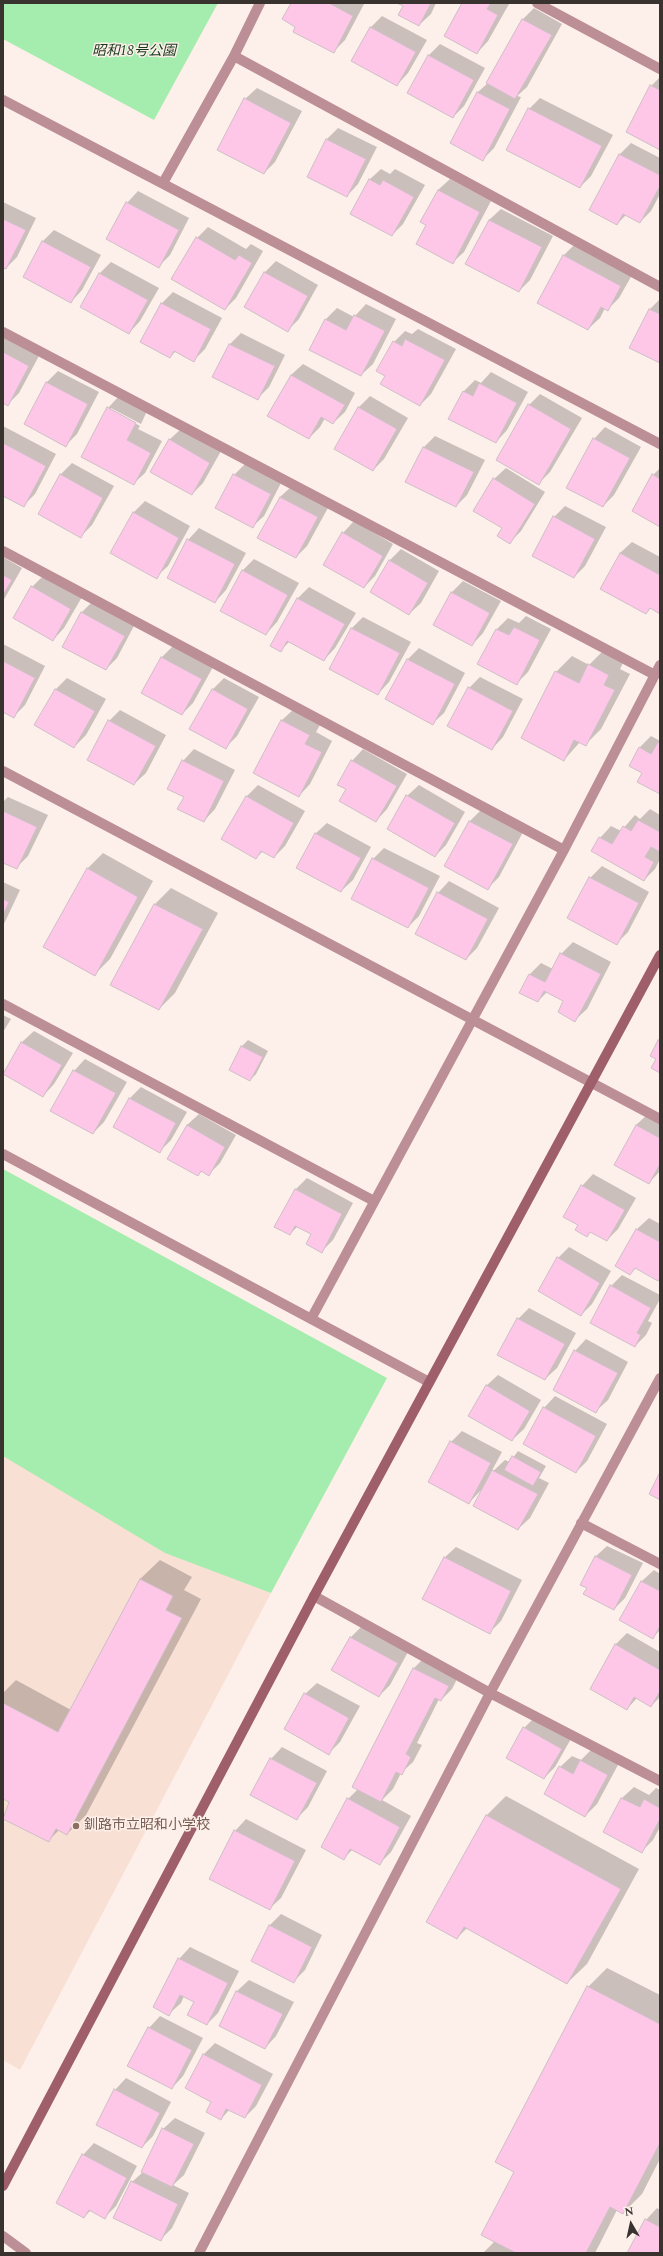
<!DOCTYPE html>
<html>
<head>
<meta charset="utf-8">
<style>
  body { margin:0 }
  #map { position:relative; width:663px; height:2256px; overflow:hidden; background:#fdefe9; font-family:Spectral,serif }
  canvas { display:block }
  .frame { position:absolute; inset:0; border:4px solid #393330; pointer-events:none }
  .north { position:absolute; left:611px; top:2204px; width:40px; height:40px; -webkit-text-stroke:3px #fdefe9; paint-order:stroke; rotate:351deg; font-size:11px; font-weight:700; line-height:16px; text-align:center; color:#393330 }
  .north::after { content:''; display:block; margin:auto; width:14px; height:18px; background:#393330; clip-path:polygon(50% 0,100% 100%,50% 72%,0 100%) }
</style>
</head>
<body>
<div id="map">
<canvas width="663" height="2256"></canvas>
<div class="frame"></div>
<div class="north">N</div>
</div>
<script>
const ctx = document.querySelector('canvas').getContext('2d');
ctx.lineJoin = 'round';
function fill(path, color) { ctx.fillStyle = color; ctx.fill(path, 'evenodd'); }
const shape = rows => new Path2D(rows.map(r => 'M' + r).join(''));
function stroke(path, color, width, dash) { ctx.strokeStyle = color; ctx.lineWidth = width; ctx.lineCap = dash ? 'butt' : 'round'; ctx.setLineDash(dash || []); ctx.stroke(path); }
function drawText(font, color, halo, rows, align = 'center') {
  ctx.font = font + ' Spectral,"Noto Sans JP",serif'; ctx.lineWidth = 3; ctx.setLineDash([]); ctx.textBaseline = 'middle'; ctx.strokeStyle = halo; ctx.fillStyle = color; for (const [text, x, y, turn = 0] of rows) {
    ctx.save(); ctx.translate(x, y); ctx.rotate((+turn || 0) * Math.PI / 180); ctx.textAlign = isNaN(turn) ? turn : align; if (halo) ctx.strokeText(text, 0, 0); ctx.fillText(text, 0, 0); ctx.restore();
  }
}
fill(shape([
  [3,1447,271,1593,20,2070,3,2060]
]), '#f9e0d5');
fill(shape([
  [3,3,218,3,154,120,3,39],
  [3,1169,387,1378,271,1593,165,1553,3,1456]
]), '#a5edae');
fill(shape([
  [292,3,362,3,364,4,345,40,333,52,297,26],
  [399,3,436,3,431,14,419,25,404,5],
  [463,3,509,4,488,41,477,53],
  [534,8,562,24,527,87,517,96,521,97,494,148,483,159,478,92,488,83,523,19],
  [382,16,427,40,408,73,397,85,353,60,371,27],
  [440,44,485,68,464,106,453,117,408,93,429,55],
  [660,77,660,149,627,132,651,86],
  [257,88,302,111,275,162,264,173,245,99],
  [540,98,613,135,591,176,580,187,529,109],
  [338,128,377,147,358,184,347,196,308,176,327,139],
  [631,143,660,158,660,194,651,211,640,222,626,215,617,224,590,210,620,154],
  [381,169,390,174,395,169,425,185,403,224,392,235,369,180],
  [450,179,491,201,464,252,452,263,428,224,438,190],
  [138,191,189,218,170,255,158,267,127,203],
  [3,202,36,218,17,257,6,268,3,267],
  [501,209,553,236,530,280,519,291,466,264,489,220],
  [208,227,246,249,251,244,263,251,236,298,225,309,197,238],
  [54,230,101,255,82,290,71,302,24,276,43,241],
  [575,244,632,275,619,298,608,309,605,308,600,318,588,329,539,302,564,255],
  [276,261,318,285,299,319,287,331,245,307,265,272],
  [111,262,159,288,140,321,129,333,82,307,100,273],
  [173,292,222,318,205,349,194,360,176,351,170,357,141,342,162,303],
  [660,299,660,362,630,347,650,309],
  [366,304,396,319,373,364,361,375,310,349,326,319,337,308,354,317],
  [418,329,456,349,431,394,420,405,394,342,405,331,412,334],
  [241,333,285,355,269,387,258,398,230,344],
  [5,336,40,354,19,393,8,404,3,402,3,338],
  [303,364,355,393,345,412,333,423,325,418,320,427,309,438,291,375],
  [58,371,99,392,77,434,65,446,25,424,47,382],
  [491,372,528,392,507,430,496,442,450,418,464,391,475,380,481,383],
  [540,394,582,418,550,472,539,483,529,405],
  [119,396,147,411,141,424,111,408,111,410,140,426,138,429,162,441,145,473,133,484,108,408],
  [370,396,408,418,384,459,373,470,358,408],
  [3,426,56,454,35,494,23,506,3,495],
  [605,427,641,447,614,495,603,506,594,439],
  [181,429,221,451,203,483,192,494,169,440],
  [435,436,485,460,467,495,456,506,407,482,424,447],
  [72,463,114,486,92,525,81,536,39,513,61,474],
  [245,464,281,483,264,516,252,527,234,475],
  [506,468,545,492,521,531,509,543,503,528,494,479],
  [660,468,660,525,653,475],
  [292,486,329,506,307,546,296,557,280,497],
  [145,501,190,526,168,566,156,577,133,513],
  [565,506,606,527,585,566,574,577,554,517],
  [354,521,393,544,375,576,364,587,343,533],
  [199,528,246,553,226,590,215,602,188,540],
  [632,542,660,557,660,613,651,608,646,613,620,553],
  [401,549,439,571,421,603,409,614,372,592,390,560],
  [3,557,22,568,3,601],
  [254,559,299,583,277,622,266,634,221,610,243,570],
  [43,576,82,597,64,628,53,640,32,587],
  [463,581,501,601,483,633,472,645,434,625,452,592],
  [309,587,356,613,335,648,324,660,290,641,281,650,298,598],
  [93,601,135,624,117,658,106,669,82,612],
  [526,616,551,629,528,672,517,683,497,629,508,618,519,623],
  [363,617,411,642,389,682,378,694,352,628],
  [3,644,45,666,25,705,13,717,3,711],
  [173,646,213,667,193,703,182,714,143,693,162,657],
  [419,648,465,673,444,713,432,724,386,699,408,659],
  [605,649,625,659,620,669,630,674,601,729,585,745,580,742,564,760,556,672,572,656,589,665],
  [480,677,523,699,503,737,492,749,469,688],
  [67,678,106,699,86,735,74,747,35,725,56,689],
  [224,678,259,697,237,736,226,747,213,689],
  [294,709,321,723,316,732,332,741,310,784,299,796,255,773,282,720],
  [120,710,166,735,146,773,134,784,109,721],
  [651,736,660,741,660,793,643,772,640,747],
  [194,749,235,770,215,809,204,821,185,796,183,761],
  [363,749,407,774,387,809,376,821,347,789,352,761],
  [258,785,305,811,285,846,274,857,263,851,256,858,222,838,247,796],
  [419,785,465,812,446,845,435,856,407,796],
  [8,797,48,815,28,856,16,868,3,861,3,802],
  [650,809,660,815,660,859,655,869,644,880,600,838,611,826,621,831,635,815,640,819],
  [481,810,523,832,499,877,488,888,446,866,470,821],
  [327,823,371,847,353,880,341,891,315,834],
  [384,848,440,876,419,916,408,927,373,859],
  [103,853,153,881,110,959,94,975,87,869],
  [602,866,649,892,628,932,616,944,569,918,590,878],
  [449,881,499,908,477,948,466,959,438,893],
  [3,882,20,890,3,926],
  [171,888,218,913,175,993,159,1009,112,984,155,904],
  [573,942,611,962,587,1009,575,1020,565,1001,547,992,538,1001,521,992,530,974,541,963,553,969,561,954],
  [3,1015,11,1019,3,1032],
  [34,1031,73,1053,54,1084,43,1096,4,1073,22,1042],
  [248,1040,268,1051,256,1074,250,1080,230,1069,242,1046],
  [85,1059,127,1082,104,1122,93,1133,74,1071],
  [141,1087,187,1112,171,1140,160,1151,130,1098],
  [199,1114,236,1135,220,1163,208,1175,202,1171,198,1175,168,1159,187,1125],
  [648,1114,660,1121,660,1171,649,1183,636,1125],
  [593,1174,636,1198,618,1229,607,1240,591,1231,587,1236,579,1225,582,1186],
  [307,1178,353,1203,333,1240,321,1252,313,1234,298,1226,290,1234,296,1189],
  [649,1218,660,1224,660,1278,636,1268,630,1274,616,1266,637,1229],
  [569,1247,611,1271,592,1304,581,1315,558,1258],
  [622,1275,660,1295,660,1299,648,1321,652,1323,646,1335,635,1346,611,1286],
  [529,1308,576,1333,557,1368,545,1379,518,1319],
  [586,1339,628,1362,608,1400,596,1411,575,1351],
  [498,1375,541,1400,524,1429,512,1440,486,1386],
  [555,1396,607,1424,587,1461,576,1472,544,1408],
  [462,1431,502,1452,490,1474,505,1460,510,1462,518,1451,546,1466,539,1478,549,1483,530,1518,518,1529,483,1488,469,1503,451,1442],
  [607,1546,643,1563,625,1598,614,1609,588,1588,595,1557],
  [456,1547,522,1580,501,1621,489,1633,444,1558],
  [160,1560,192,1577,184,1590,201,1599,86,1815,67,1834,59,1830,48,1841,3,1818,11,1802,3,1797,3,1693,16,1680,71,1710,140,1579],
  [654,1570,660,1574,660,1630,653,1637,621,1620,642,1581],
  [362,1626,408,1652,390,1685,379,1696,350,1638],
  [627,1633,660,1652,660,1697,651,1706,637,1698,627,1709,615,1645],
  [425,1657,459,1675,452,1689,441,1700,439,1699,417,1743,422,1745,413,1762,401,1773,393,1789,382,1800,411,1816,391,1852,380,1863,353,1849,344,1858,348,1799,358,1789,414,1668],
  [317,1683,360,1706,340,1742,328,1754,305,1694],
  [535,1717,572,1737,555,1767,544,1778,524,1728],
  [282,1747,327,1771,308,1807,297,1818,271,1759],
  [592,1749,619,1763,597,1804,585,1816,560,1767,572,1756,581,1760],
  [634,1787,649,1795,656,1788,660,1790,660,1827,653,1840,642,1851,605,1831,622,1798],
  [506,1796,639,1869,587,1964,567,1983,467,1928,457,1938,427,1922,487,1815],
  [246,1819,306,1850,281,1898,269,1909,235,1831],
  [281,1914,322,1935,305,1970,294,1981,269,1926],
  [190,1947,239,1971,218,2013,207,2024,195,2001,184,1996,181,2003,169,2014,179,1959],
  [607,1968,660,1995,660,2159,642,2194,623,2213,617,2210,595,2253,483,2253,495,2241,515,2171,588,1987],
  [249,1980,294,2002,276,2036,265,2048,220,2025,237,1991],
  [160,2016,203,2038,183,2076,172,2088,149,2028],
  [215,2043,273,2074,256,2106,245,2117,230,2109,221,2119,203,2055],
  [126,2078,171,2102,153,2136,142,2147,115,2090],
  [175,2118,205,2133,184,2175,173,2185,189,2193,172,2228,160,2240,132,2182,143,2172,163,2129],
  [94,2143,137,2166,116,2206,105,2217,91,2210,84,2217,83,2155],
  [657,2208,660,2210,660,2253,628,2253,646,2220]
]), '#0003');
const building = shape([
  [291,3,329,3,353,16,334,53,293,32,295,27,282,19,291,3],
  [397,3,431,3,419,26,398,15,403,6,397,3],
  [462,3,491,3,487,9,498,15,477,54,444,36,462,3],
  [522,19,552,35,515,99,486,83,522,19],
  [370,27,416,52,397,86,351,61,370,27],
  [428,55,474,80,453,118,407,93,428,55],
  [650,85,660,90,660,150,626,132,650,85],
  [477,92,510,109,483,161,450,143,477,92],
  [244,98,291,123,264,174,217,150,244,98],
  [528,108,602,146,580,188,506,150,528,108],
  [326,139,366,159,347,197,307,177,326,139],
  [619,154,660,175,660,186,640,223,623,214,617,225,589,210,619,154],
  [369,179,380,185,383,180,414,197,392,236,350,214,369,179],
  [438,190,480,212,453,264,416,244,426,225,420,222,438,190],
  [126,202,179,230,159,268,106,239,126,202],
  [3,219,26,230,6,269,3,268,3,219],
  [489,220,542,247,519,292,465,264,489,220],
  [196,237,235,260,239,255,252,263,225,310,171,279,196,237],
  [42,241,91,267,71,303,23,277,42,241],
  [563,255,621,286,608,311,601,307,588,330,537,303,563,255],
  [264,272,308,296,288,332,244,307,264,272],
  [99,273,148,300,129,334,80,307,99,273],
  [161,303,211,329,194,362,174,351,170,358,140,342,161,303],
  [649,309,660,314,660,363,629,348,649,309],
  [354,315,385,331,361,376,309,350,325,319,346,330,354,315],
  [405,339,445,360,420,406,380,384,385,376,376,371,393,341,402,346,405,339],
  [229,344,275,366,258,400,212,377,229,344],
  [3,352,29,366,8,406,3,403,3,352],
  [291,375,345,405,333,424,321,417,309,439,267,416,291,375],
  [46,382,88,404,66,447,24,424,46,382],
  [479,383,517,403,496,443,448,419,463,391,473,396,479,383],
  [528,404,571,429,539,485,496,460,528,404],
  [107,407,136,423,127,440,151,453,134,485,81,457,107,407],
  [358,407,397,429,373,471,334,449,358,407],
  [593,438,630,458,603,507,566,488,593,438],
  [169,439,210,463,192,495,150,472,169,439],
  [3,443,46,466,24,507,3,496,3,443],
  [423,447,474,472,456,507,405,482,423,447],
  [60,474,103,498,81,538,38,514,60,474],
  [233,474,271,494,253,528,215,508,233,474],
  [652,474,660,479,660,527,632,511,652,474],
  [493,478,535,504,510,544,497,536,502,528,473,511,493,478],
  [280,497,318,517,296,558,257,538,280,497],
  [133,512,179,538,157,579,110,553,133,512],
  [553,516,595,539,574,578,532,556,553,516],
  [342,532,383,556,364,588,323,565,342,532],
  [187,539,235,564,215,603,167,578,187,539],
  [620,553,660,575,660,614,650,608,646,614,600,589,620,553],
  [389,560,428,583,409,615,370,592,389,560],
  [242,570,288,595,266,635,220,611,242,570],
  [3,575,12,580,3,595,3,575],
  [31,586,71,609,53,641,13,618,31,586],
  [451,592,490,613,472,646,433,625,451,592],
  [297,598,345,624,324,661,287,641,281,652,270,646,297,598],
  [81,612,125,636,106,670,62,647,81,612],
  [514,627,540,640,517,685,477,664,496,629,509,635,514,627],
  [351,628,400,653,378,695,329,669,351,628],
  [161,657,202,679,182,715,141,693,161,657],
  [407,659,455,684,433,725,385,699,407,659],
  [3,661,35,678,14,718,3,712,3,661],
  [588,664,609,675,604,685,615,690,586,746,574,740,564,761,521,738,555,671,579,683,588,664],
  [468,687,513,711,492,750,447,726,468,687],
  [55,689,95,711,74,748,34,725,55,689],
  [212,689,248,709,226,749,189,729,212,689],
  [108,720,156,746,134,785,87,760,108,720],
  [281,720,310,735,305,744,322,752,299,797,253,773,281,720],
  [658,742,660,743,660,794,637,782,642,773,629,766,639,747,651,754,658,742],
  [182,760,224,781,204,822,177,809,184,797,167,789,182,760],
  [351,760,397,786,376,822,339,801,346,789,337,785,351,760],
  [406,795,455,823,435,857,387,829,406,795],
  [246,796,294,823,274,858,261,851,256,859,221,839,246,796],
  [3,811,37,827,17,869,3,863,3,811],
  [638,820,660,832,660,852,651,847,645,857,654,862,644,881,591,851,599,837,612,844,623,826,631,831,638,820],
  [469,821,513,844,488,890,444,866,469,821],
  [315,833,361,858,341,892,296,868,315,833],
  [372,858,429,888,408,928,351,899,372,858],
  [87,868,138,897,95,976,43,947,87,868],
  [589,877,639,903,617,945,567,918,589,877],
  [437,892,488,919,466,960,415,934,437,892],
  [3,899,9,902,3,915,3,899],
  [154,904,203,929,159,1010,110,985,154,904],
  [560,953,601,974,575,1022,558,1012,563,1001,544,991,538,1002,519,993,529,974,545,982,560,953],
  [658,1040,660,1041,660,1073,651,1068,656,1059,650,1056,658,1040],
  [21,1042,62,1065,43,1097,3,1074,21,1042],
  [241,1046,263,1057,250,1081,229,1070,241,1046],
  [73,1070,116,1093,93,1134,50,1111,73,1070],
  [129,1098,176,1123,160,1153,113,1127,129,1098],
  [187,1125,225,1147,209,1176,201,1171,198,1176,167,1159,187,1125],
  [636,1125,660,1138,660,1164,649,1184,614,1165,636,1125],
  [581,1185,625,1210,607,1241,590,1232,587,1237,575,1230,578,1225,563,1217,581,1185],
  [295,1189,342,1214,322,1253,306,1244,311,1234,295,1226,290,1235,274,1227,295,1189],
  [636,1229,660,1242,660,1278,658,1281,635,1268,630,1275,615,1266,636,1229],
  [557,1257,600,1283,581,1316,538,1291,557,1257],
  [610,1285,651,1308,637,1333,641,1335,635,1347,590,1323,610,1285],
  [517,1318,565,1344,545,1380,497,1355,517,1318],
  [574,1350,618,1373,596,1413,553,1390,574,1350],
  [486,1385,530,1411,512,1441,468,1416,486,1385],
  [543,1407,596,1436,576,1473,523,1444,543,1407],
  [450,1441,491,1463,469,1504,428,1482,450,1441],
  [512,1456,541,1472,533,1486,504,1470,512,1456],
  [492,1470,538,1494,518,1530,473,1506,492,1470],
  [660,1472,660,1500,649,1494,660,1472],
  [595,1556,632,1575,614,1610,583,1594,587,1588,580,1585,595,1556],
  [444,1557,511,1591,490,1634,422,1599,444,1557],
  [140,1579,173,1596,166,1610,182,1618,67,1835,56,1829,49,1842,3,1819,9,1802,3,1799,3,1703,58,1732,140,1579],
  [641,1581,660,1591,660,1626,653,1639,619,1620,641,1581],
  [350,1637,398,1663,379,1697,331,1670,350,1637],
  [615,1644,660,1670,660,1691,651,1707,634,1697,627,1710,590,1689,615,1644],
  [413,1668,449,1686,441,1701,435,1698,406,1754,411,1757,402,1775,396,1772,381,1802,352,1787,413,1668],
  [304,1693,349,1718,329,1755,284,1729,304,1693],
  [523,1727,562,1749,544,1779,506,1758,523,1727],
  [270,1758,317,1783,297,1820,250,1795,270,1758],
  [580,1760,608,1775,585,1817,544,1794,559,1766,573,1774,580,1760],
  [347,1798,400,1827,380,1865,350,1849,344,1860,321,1847,347,1798],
  [621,1798,640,1807,644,1799,660,1808,660,1819,642,1853,603,1832,621,1798],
  [486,1815,621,1889,567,1984,464,1927,457,1939,426,1922,486,1815],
  [234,1830,295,1861,270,1910,209,1879,234,1830],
  [269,1925,312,1947,294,1983,251,1961,269,1925],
  [178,1958,228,1983,207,2025,187,2015,194,2002,180,1995,169,2016,153,2007,178,1958],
  [587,1986,660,2024,660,2143,623,2214,610,2207,586,2253,516,2253,481,2235,514,2172,495,2162,587,1986],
  [236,1991,283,2014,265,2049,219,2026,236,1991],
  [148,2027,192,2050,172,2089,127,2066,148,2027],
  [203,2054,262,2085,245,2118,226,2109,221,2120,206,2112,211,2102,185,2088,203,2054],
  [114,2089,160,2113,142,2148,96,2125,114,2089],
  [162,2128,194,2144,172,2187,141,2172,162,2128],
  [82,2154,127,2178,105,2219,89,2210,84,2218,56,2203,82,2154],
  [131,2181,178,2204,161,2241,113,2218,131,2181],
  [645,2219,660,2227,660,2253,627,2253,645,2219]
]);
fill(building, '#fec7e8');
stroke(building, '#cebec7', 1);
stroke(shape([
  [537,3,660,69],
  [234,56,660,287],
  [3,100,660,444],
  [163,183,234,56,260,3],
  [3,332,655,675],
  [3,551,564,850],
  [3,771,660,1119],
  [3,1004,374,1201],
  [3,1154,429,1382],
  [311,1319,564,850,660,665],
  [581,1523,660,1564],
  [314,1596,490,1693,660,1781],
  [3,2236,26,2253],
  [199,2253,490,1693,660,1378]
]), '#bc8e96', 10);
stroke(shape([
  [3,2186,314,1596,660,955]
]), '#9e5e6a', 10);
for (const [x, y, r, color] of [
  [76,1826,4,"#8d6e63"]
]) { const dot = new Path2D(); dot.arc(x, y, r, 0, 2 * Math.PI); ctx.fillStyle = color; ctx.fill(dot); stroke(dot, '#fdefe9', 1.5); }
drawText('italic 14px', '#16381c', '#fdefe9', [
  ["昭和18号公園",134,52]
]);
drawText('14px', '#785e54', '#fdefe9', [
  ["釧路市立昭和小学校",84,1826]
], 'left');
</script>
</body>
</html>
